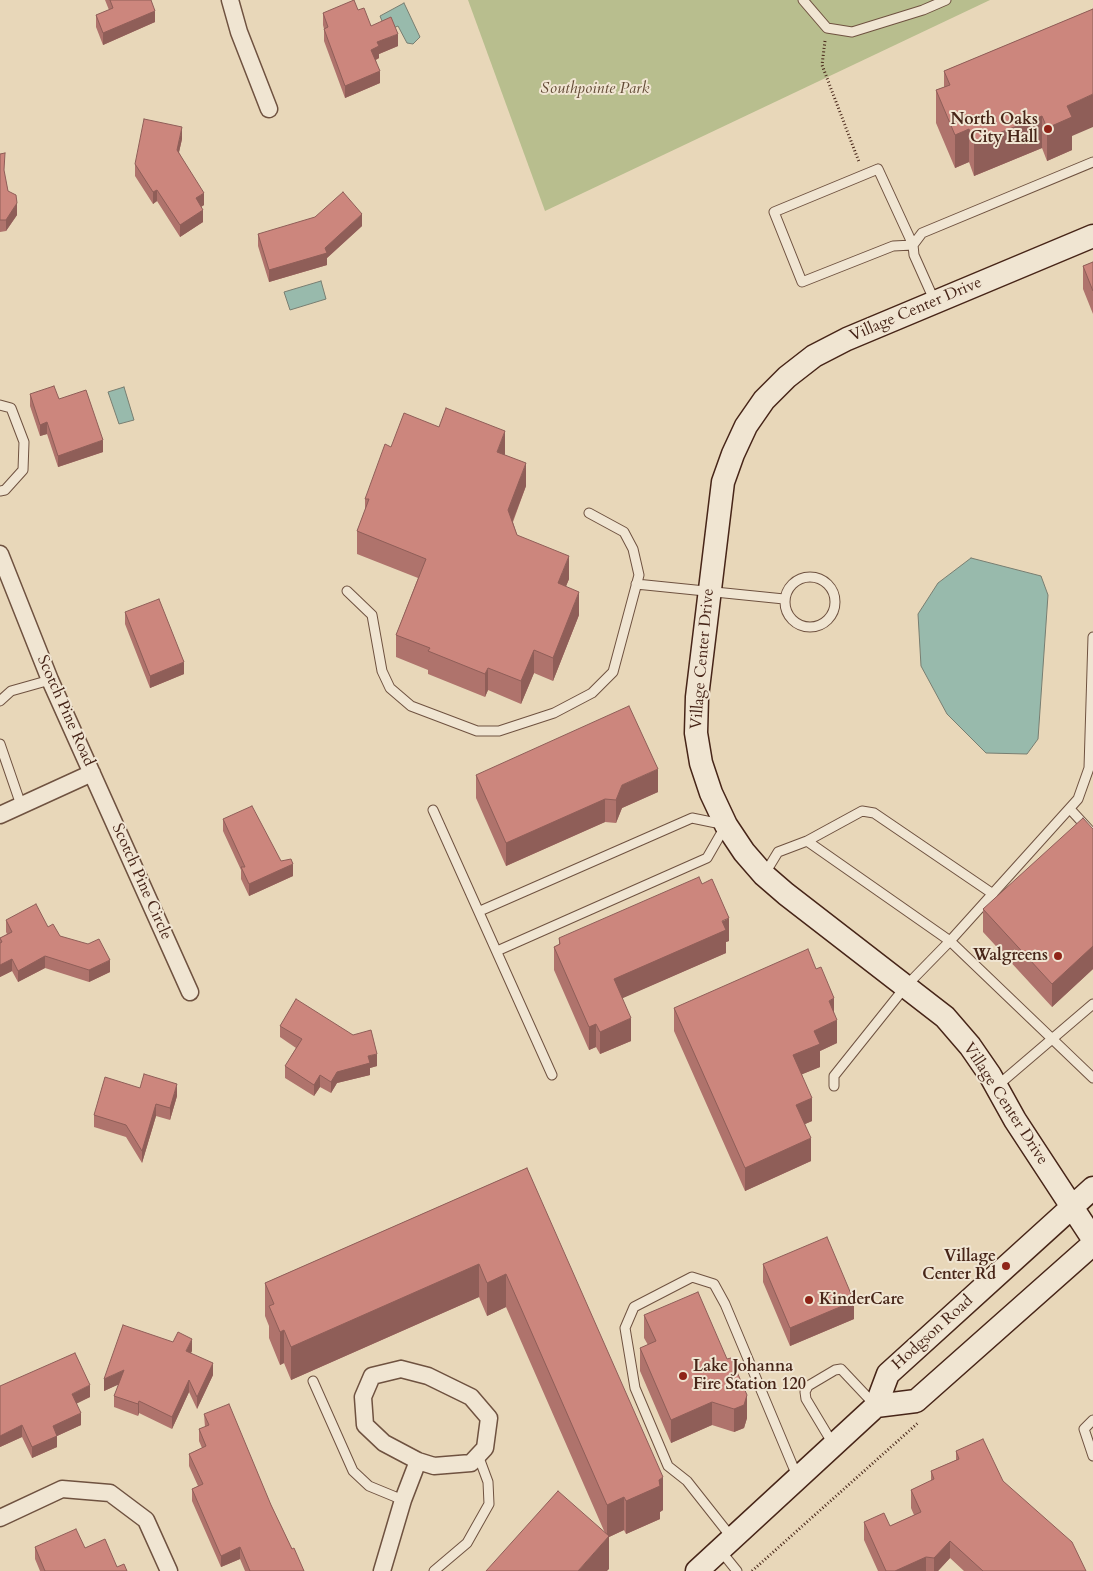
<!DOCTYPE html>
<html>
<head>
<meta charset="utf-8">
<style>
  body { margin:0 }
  canvas { display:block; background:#e8d7b9 }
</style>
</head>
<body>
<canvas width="1093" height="1571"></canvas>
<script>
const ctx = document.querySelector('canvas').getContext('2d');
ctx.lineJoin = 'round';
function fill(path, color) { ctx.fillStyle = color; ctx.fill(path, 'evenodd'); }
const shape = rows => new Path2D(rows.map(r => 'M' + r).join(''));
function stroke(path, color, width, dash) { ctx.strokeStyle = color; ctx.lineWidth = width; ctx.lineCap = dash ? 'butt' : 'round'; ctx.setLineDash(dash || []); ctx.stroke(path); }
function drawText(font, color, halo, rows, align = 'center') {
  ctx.font = font + ' Cardo,serif'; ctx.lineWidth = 4; ctx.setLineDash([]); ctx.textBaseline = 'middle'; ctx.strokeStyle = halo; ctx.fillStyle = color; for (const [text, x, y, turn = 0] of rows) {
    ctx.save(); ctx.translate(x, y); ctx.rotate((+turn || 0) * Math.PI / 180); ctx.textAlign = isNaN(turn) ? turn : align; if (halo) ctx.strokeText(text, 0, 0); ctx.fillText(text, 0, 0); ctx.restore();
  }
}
fill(shape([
  [468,0,990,0,545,211]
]), '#b8be8e');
const water = shape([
  [404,3,420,37,413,44,407,43,398,26,386,31,380,16,404,3],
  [321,281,326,299,290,310,284,292,321,281],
  [124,387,134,420,119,424,108,392,124,387],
  [971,558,1041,576,1048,595,1038,739,1027,754,986,753,947,714,921,666,918,614,938,583,971,558]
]);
fill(water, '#98baac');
stroke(water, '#787e71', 1);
const lane = shape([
  [803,0,827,28,852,32,923,10,946,0],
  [878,169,913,245,893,246,802,282,774,212,878,169],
  [935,302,914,255,913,245,922,233,1093,162],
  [0,405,11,408,24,442,23,470,5,490,0,491],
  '785 602a25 25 0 1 1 50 0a25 25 0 1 1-50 0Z',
  [636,584,784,599],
  [347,591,372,615,382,671,390,688,411,706,477,731,499,731,554,713,592,693,613,672,639,575,633,549,624,532,589,513],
  [0,701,11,691,50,680],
  [0,744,21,805],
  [1070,809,1093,834],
  [433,810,552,1075],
  [807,841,862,811,874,813,993,894],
  [764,875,778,852,807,841,950,941,1093,1078],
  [480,911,692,818,726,825,707,858,497,951],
  [834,1086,834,1076,906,986,950,941,1078,799,1089,768,1093,637],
  [997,1086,1093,1004],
  [313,1381,353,1471,369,1486,403,1500],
  [1093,1420,1084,1429,1093,1456],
  [833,1444,806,1399,805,1392,808,1386,835,1370,841,1369,874,1404],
  [732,1538,687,1481,668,1466,635,1388,625,1328,634,1307,692,1277,714,1284,725,1304,797,1476],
  [720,1550,737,1571],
  [434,1571,467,1543,489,1504,488,1482,478,1455]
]);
const street = shape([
  [230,0,239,32,269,109],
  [0,554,50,680,190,992],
  [0,815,92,773],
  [401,1369,428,1376,471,1397,489,1418,485,1448,471,1463,434,1466,418,1461,384,1443,365,1425,363,1397,372,1376,401,1369],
  [0,1518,62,1489,110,1493,146,1520,169,1571],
  [382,1571,403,1500,418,1461]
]);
const secondary = shape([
  [1093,236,847,339,814,356,787,377,764,400,746,426,733,454,723,482,697,697,696,733,701,763,711,793,726,825,744,852,764,875,786,894,945,1017,970,1046,990,1075,1015,1120,1093,1239],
  [876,1406,916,1401,1093,1244],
  [697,1571,876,1406,888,1374,1093,1188]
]);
stroke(lane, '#6f5240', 11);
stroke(street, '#6f5240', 19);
stroke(secondary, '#472518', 25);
stroke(shape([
  [825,41,822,65,859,162],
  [752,1571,919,1422]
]), '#472518', 3, [1, 2.5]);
stroke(lane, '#f0e5d2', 9);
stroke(street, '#f0e5d2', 16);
stroke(secondary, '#f0e5d2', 22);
fill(shape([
  [105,0,151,0,155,22,103,45,96,27,96,15,109,10],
  [1093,9,1072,136,1072,150,1047,161,1042,148,974,176,969,162,955,168,936,123,936,90,944,87,944,71],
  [358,10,371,26,398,46,379,54,379,58,376,60,380,83,345,98,324,41,324,29,323,25,323,13],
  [182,139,179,152,204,205,201,207,203,222,180,237,157,201,153,204,135,176,135,164],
  [0,154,4,172,8,191,17,215,6,231,0,232],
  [362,226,327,258,327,265,269,282,258,246,258,234],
  [1093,262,1093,314,1083,289,1083,266],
  [30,394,59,399,103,452,58,467,47,434,40,436,30,406],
  [391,447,505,454,505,455,526,486,513,522,517,535,569,579,566,586,579,615,553,681,534,673,521,704,488,690,485,697,428,674,428,670,396,657,396,635,418,578,357,554,357,531,365,511,365,499],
  [125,612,184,674,150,688,125,624],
  [476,775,658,792,622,808,616,823,605,822,506,866,476,798],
  [223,819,281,861,293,876,249,896,241,879,241,870,223,831],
  [1093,829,1093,969,1052,1007,983,932,983,909],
  [6,920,48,927,60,936,110,972,89,982,45,968,18,982,12,971,0,977,0,938,7,934,6,932],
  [559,938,729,941,726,942,726,953,622,998,631,1041,600,1054,596,1047,589,1050,554,970,554,947,559,944],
  [674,1008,834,1014,837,1043,820,1051,820,1067,802,1074,812,1121,805,1124,811,1161,745,1191,674,1031],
  [280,1026,377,1066,370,1068,370,1075,337,1083,331,1093,320,1087,314,1096,285,1078,285,1066,296,1048,280,1037],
  [140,1088,177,1096,170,1120,156,1116,142,1163,126,1137,94,1127,94,1115],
  [527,1168,663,1510,660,1512,660,1519,626,1534,624,1530,609,1537,609,1569,605,1533,506,1307,487,1316,479,1297,291,1380,284,1363,280,1365,269,1338,269,1326,265,1316,265,1283],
  [763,1264,854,1319,790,1346,763,1282],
  [644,1315,747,1418,744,1428,734,1432,712,1425,671,1443,640,1371,640,1348,648,1345,644,1338],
  [192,1351,191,1353,213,1375,197,1409,189,1392,172,1429,139,1413,138,1416,114,1407,114,1396,119,1384,104,1391,104,1379],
  [0,1386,90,1397,76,1403,81,1425,57,1436,57,1447,32,1458,22,1437,0,1447],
  [204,1414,271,1505,292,1549,304,1571,245,1571,240,1559,221,1567,192,1501,192,1489,198,1486,189,1466,189,1454,202,1448,199,1441,199,1429,205,1427],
  [956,1451,1003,1481,1086,1571,964,1571,950,1558,938,1571,878,1571,864,1540,864,1522,890,1526,914,1515,911,1508,911,1490,931,1481,931,1471,956,1460],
  [35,1547,85,1548,117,1567,127,1571,40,1571,35,1559]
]), '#af736c');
fill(shape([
  [155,11,155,22,103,45,103,33],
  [398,34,398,46,379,54,379,58,371,62,371,50,377,42],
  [380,71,380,83,345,98,345,86],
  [1093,94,1093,127,1072,136,1072,150,1047,161,1047,128,1067,106],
  [1042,116,1042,148,974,176,974,143],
  [182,127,182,139,177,161,177,150],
  [969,129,969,162,955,168,955,135],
  [157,190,157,201,153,204,153,192],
  [204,193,204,205,196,210,196,198],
  [17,203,17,215,6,231,6,220],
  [203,210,203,222,180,237,180,225],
  [362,214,362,226,327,258,327,265,269,282,269,270,325,248],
  [47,422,47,434,40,436,40,425],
  [505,431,505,454,497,475,497,452],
  [103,440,103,452,58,467,58,456],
  [526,463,526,486,508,533,508,510],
  [569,556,569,579,558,606,558,583],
  [579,592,579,615,553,681,553,658],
  [534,650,534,673,521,704,521,681],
  [184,662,184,674,150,688,150,676],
  [488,668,488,690,485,697,485,674],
  [658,769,658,792,622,808,616,823,616,800,622,785],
  [605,799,605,822,506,866,506,843],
  [293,864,293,876,249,896,249,884],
  [729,918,729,941,726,942,726,953,614,1002,614,979],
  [1093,946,1093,969,1052,1007,1052,984],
  [45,956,45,968,18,982,18,971],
  [12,959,12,971,0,977,0,965],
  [110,960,110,972,89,982,89,970],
  [834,998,834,1021,829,1001],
  [631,1018,631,1041,600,1054,600,1032],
  [837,1020,837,1043,820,1051,820,1067,793,1078,793,1055,814,1031],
  [596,1024,596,1047,589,1050,589,1027],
  [377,1054,377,1066,370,1068,370,1075,337,1083,331,1093,331,1082,337,1072,368,1056],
  [320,1075,320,1087,314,1096,314,1085],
  [177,1084,177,1096,170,1120,170,1108],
  [812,1098,812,1121,796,1128,796,1105],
  [156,1104,156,1116,142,1163,142,1151],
  [811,1138,811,1161,745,1191,745,1168],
  [479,1264,479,1297,291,1380,291,1347],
  [506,1274,506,1307,487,1316,487,1283],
  [854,1301,854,1319,790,1346,790,1328],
  [284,1330,284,1363,280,1365,280,1332],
  [192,1339,192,1351,186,1362,186,1351],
  [213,1363,213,1375,197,1409,197,1397],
  [124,1370,124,1382,104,1391,104,1379],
  [189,1380,189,1392,172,1429,172,1417],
  [90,1385,90,1397,72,1406,72,1394],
  [747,1395,747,1418,744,1428,734,1432,734,1409],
  [139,1401,139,1413,138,1416,138,1404],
  [712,1402,712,1425,671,1443,671,1420],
  [81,1413,81,1425,57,1436,57,1447,32,1458,32,1447,53,1426],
  [22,1425,22,1437,0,1447,0,1436],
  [663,1477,663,1510,660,1512,660,1519,626,1534,626,1501,659,1480],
  [624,1497,624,1530,609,1537,609,1569,607,1571,578,1571,607,1538,607,1505],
  [950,1541,950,1558,938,1571,934,1571,934,1558],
  [240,1547,240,1559,221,1567,221,1556],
  [926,1557,926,1571,895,1571]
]), '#8f5e58');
const building = shape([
  [110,0,151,0,155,11,103,33,96,15,113,8,110,0],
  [354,0,358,10,364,8,371,26,391,17,398,34,377,42,379,46,371,50,380,71,345,86,324,29,328,27,323,13,354,0],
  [1093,9,1093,94,1067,106,1072,117,1047,128,1042,116,974,143,969,129,955,135,936,90,950,85,944,71,1093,9],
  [144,119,182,127,177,150,204,193,196,198,203,210,180,225,157,190,153,192,135,164,144,119],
  [5,153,4,170,8,191,16,195,17,203,6,220,0,220,0,154,5,153],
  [343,192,362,214,325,248,327,253,269,270,258,234,315,217,343,192],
  [1093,262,1093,291,1083,266,1093,262],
  [54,386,59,399,86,390,103,440,58,456,47,422,40,425,30,394,54,386],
  [446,408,505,431,497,452,526,463,508,510,517,535,569,556,558,583,579,592,553,658,534,650,521,681,488,668,485,674,428,651,430,648,396,635,426,559,357,531,369,499,365,499,385,444,391,447,404,413,439,427,446,408],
  [159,599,184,662,150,676,125,612,159,599],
  [629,706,658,769,622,785,616,800,605,799,506,843,476,775,629,706],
  [252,806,281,861,291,859,293,864,249,884,241,867,245,867,223,819,252,806],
  [1083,818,1093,829,1093,946,1052,984,983,909,1083,818],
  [699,877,702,884,712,879,729,918,722,921,726,930,614,979,631,1018,600,1032,596,1024,589,1027,554,947,560,944,559,938,699,877],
  [36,904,48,927,53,924,60,936,88,944,99,939,110,960,89,970,45,956,18,971,12,959,0,965,0,943,2,942,0,938,12,932,6,920,36,904],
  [808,949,816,969,821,967,834,998,829,1001,837,1020,814,1031,820,1044,793,1055,812,1098,796,1105,811,1138,745,1168,674,1008,808,949],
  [296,999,353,1035,371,1030,377,1054,368,1056,370,1063,337,1072,331,1082,320,1075,314,1085,285,1066,302,1039,280,1026,296,999],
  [144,1074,177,1084,170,1108,156,1104,142,1151,126,1125,94,1115,105,1077,140,1088,144,1074],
  [527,1168,663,1477,659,1480,660,1486,626,1501,624,1497,607,1505,506,1274,487,1283,479,1264,291,1347,284,1330,280,1332,269,1306,274,1304,265,1283,527,1168],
  [827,1237,854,1301,790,1328,763,1264,827,1237],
  [698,1292,727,1359,731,1358,747,1395,744,1405,734,1409,712,1402,671,1420,640,1348,656,1341,644,1315,698,1292],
  [123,1325,173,1342,178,1332,192,1339,186,1351,213,1363,197,1397,189,1380,172,1417,139,1401,138,1404,114,1396,124,1370,104,1379,123,1325],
  [75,1353,90,1385,72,1394,81,1413,53,1426,57,1436,32,1447,22,1425,0,1436,0,1386,75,1353],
  [229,1404,271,1505,292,1549,294,1548,304,1571,250,1571,240,1547,221,1556,192,1489,203,1484,189,1454,206,1446,199,1429,209,1425,204,1414,229,1404],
  [983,1439,1003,1481,1072,1542,1086,1571,983,1571,950,1541,934,1558,926,1557,895,1571,886,1571,864,1522,884,1513,890,1526,921,1512,911,1490,934,1479,931,1471,959,1459,956,1451,983,1439],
  [558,1491,609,1536,578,1571,486,1571,558,1491],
  [76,1529,85,1548,105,1539,117,1567,124,1564,127,1571,45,1571,35,1547,76,1529]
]);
fill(building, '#cc867d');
stroke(building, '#8f5e58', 1);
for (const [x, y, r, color] of [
  [1048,129,5,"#8f2418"],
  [1058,956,5,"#8f2418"],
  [1006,1266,5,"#8f2418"],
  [809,1300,5,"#8f2418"],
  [683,1376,5,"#8f2418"]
]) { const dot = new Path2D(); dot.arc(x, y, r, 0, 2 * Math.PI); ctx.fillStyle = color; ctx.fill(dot); stroke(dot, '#f0e5d2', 2); }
drawText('italic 16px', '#634b36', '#f0e5d2', [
  ["Southpointe Park",595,89]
]);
drawText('bold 16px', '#472518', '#f0e5d2', [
  ["North Oaks",1038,120],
  ["City Hall",1038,138],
  ["Walgreens",1048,956],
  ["Village",996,1257],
  ["Center Rd",996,1275],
  ["KinderCare",819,1300,"left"],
  ["Lake Johanna",693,1367,"left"],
  ["Fire Station 120",693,1385,"left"]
], 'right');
drawText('16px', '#472518', '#f0e5d2', [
  ["Village Center Drive",916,310,-23],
  ["Village Center Drive",703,659,-85],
  ["Scotch Pine Road",65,711,66],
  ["Scotch Pine Circle",141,882,66],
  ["Village Center Drive",1005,1104,57],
  ["Hodgson Road",933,1333,-42]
]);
</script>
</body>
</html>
